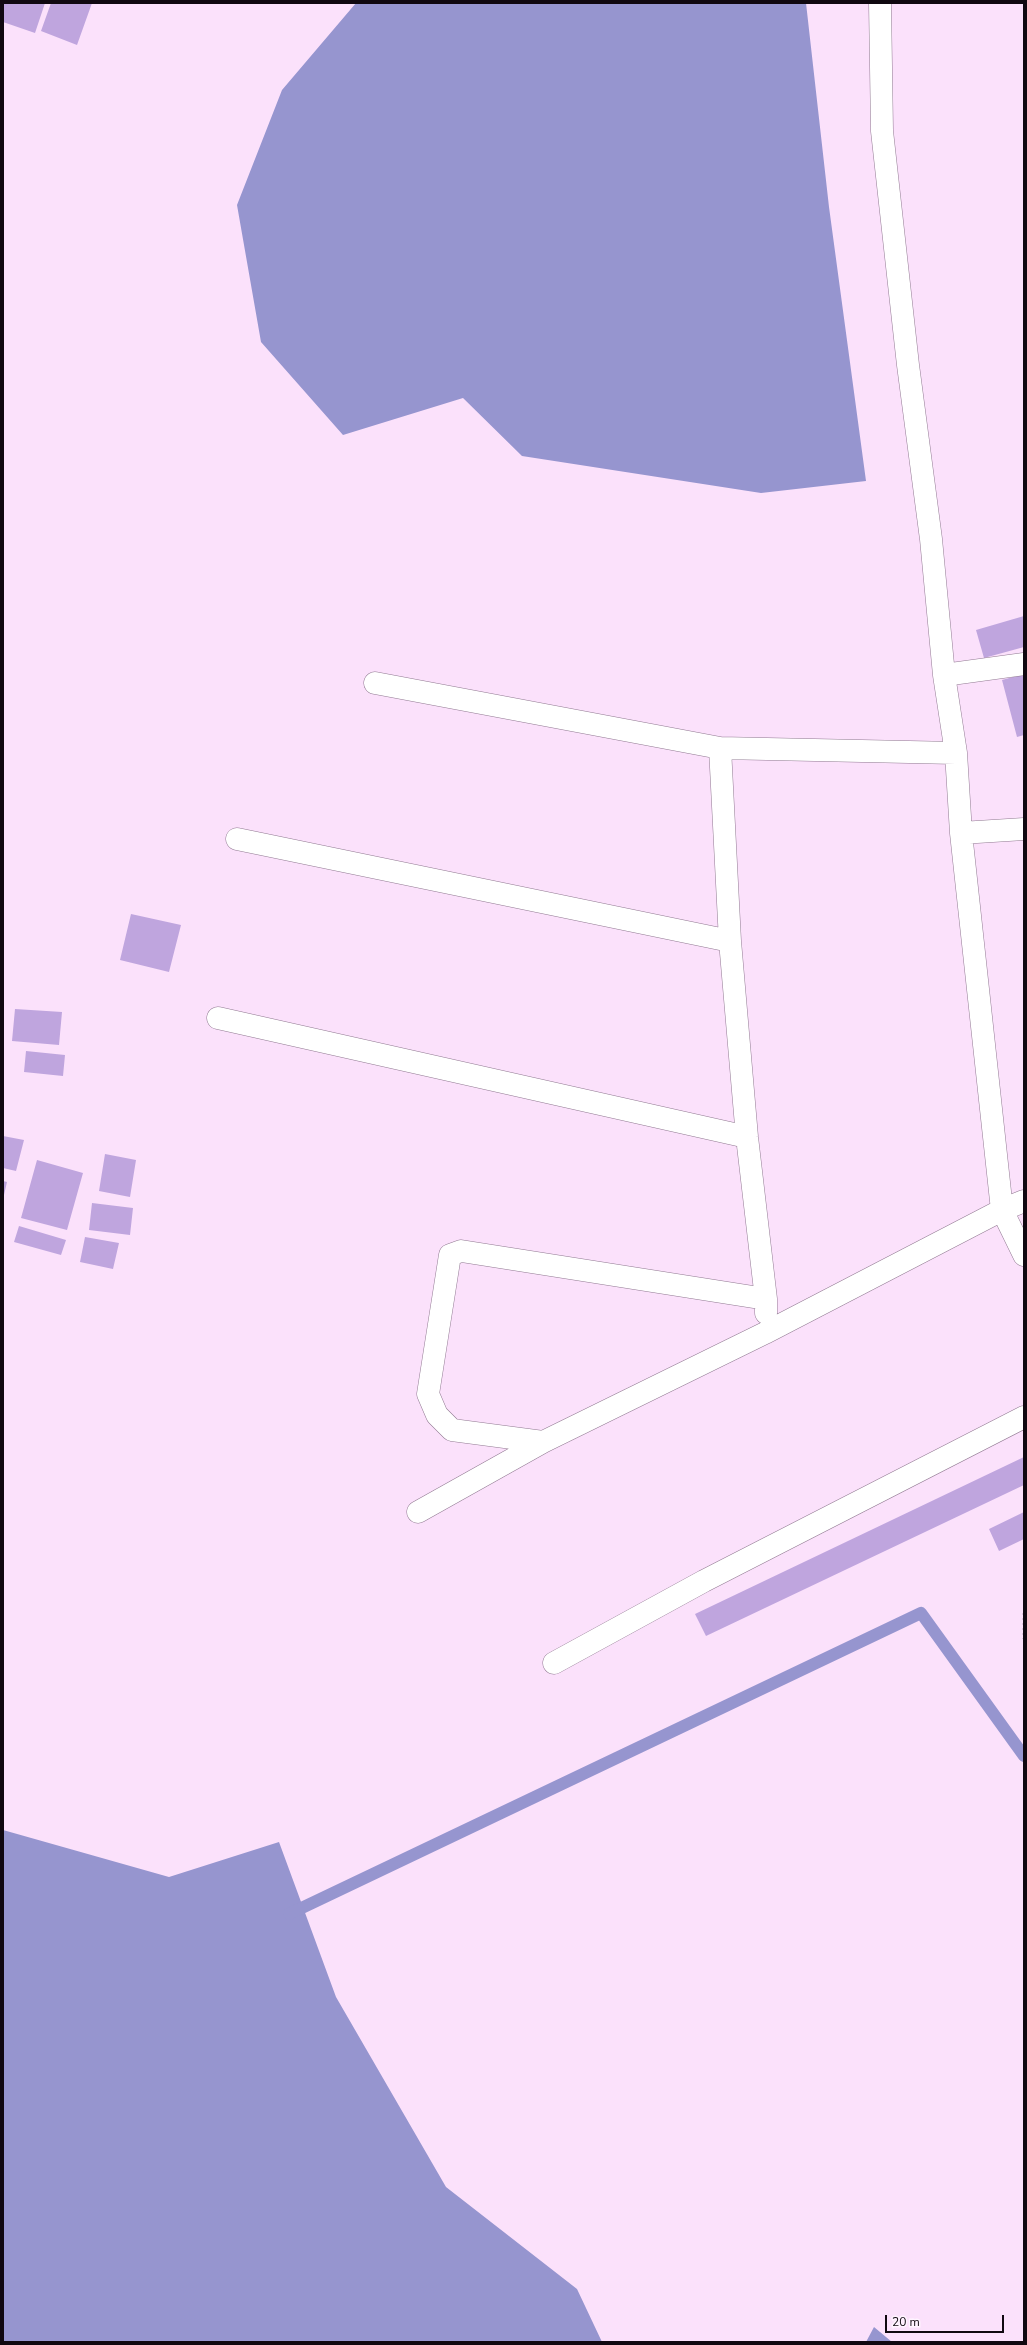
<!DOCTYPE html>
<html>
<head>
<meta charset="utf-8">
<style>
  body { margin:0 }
  #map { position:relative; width:1027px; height:2345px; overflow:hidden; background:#fbe1fb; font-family:"Nunito Sans",sans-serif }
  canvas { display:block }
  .frame { position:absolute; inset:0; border:4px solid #100810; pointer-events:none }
  .scale { position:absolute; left:885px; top:2315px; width:119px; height:18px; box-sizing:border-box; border:2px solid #100810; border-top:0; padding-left:5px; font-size:12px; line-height:14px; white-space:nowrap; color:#100810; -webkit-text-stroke:3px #fff4ff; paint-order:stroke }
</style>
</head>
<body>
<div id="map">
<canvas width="1027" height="2345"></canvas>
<div class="frame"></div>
<div class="scale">20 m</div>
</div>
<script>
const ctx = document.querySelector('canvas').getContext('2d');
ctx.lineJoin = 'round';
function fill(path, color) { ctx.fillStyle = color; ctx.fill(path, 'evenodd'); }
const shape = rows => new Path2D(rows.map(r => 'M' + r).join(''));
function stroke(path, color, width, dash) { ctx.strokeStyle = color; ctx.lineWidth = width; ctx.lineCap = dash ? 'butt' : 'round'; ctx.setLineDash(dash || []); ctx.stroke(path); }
fill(shape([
  [356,3,806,3,829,207,866,481,761,493,522,456,463,398,343,435,261,342,237,205,282,90],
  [3,1830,169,1877,279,1842,336,1997,446,2187,577,2289,602,2342,3,2342],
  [874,2327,892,2342,866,2342]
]), '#9695cf');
stroke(shape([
  [289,1914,921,1613,1024,1756]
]), '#9695cf', 12);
fill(shape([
  [3,3,45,3,35,33,3,22],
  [51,3,92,3,77,45,41,31],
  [1024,616,1024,647,984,658,976,630],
  [1024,674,1024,735,1017,737,1002,680],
  [131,914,181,925,169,972,120,960],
  [15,1009,62,1012,59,1045,12,1041],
  [26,1051,65,1055,63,1076,24,1072],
  [3,1136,24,1140,16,1171,3,1168],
  [105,1154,136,1160,130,1197,99,1191],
  [37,1160,83,1173,67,1230,21,1218],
  [3,1181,7,1182,4,1195,3,1195],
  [92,1203,133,1208,130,1235,89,1230],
  [19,1226,66,1240,61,1255,14,1242],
  [85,1237,119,1243,113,1269,80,1262],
  [1024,1457,1024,1485,706,1636,695,1614],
  [1024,1512,1024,1539,999,1551,989,1529]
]), '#bfa5de');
const minor = shape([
  [880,3,882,131,908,365,931,539,944,675,956,753,961,833,1002,1210,1024,1255],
  [944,675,1024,664],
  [375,683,720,748,956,753],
  [720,748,730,941,747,1137,766,1299,766,1313],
  [961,833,1024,829],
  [237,839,730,941],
  [218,1018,747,1137],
  [543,1442,452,1430,437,1415,428,1394,450,1255,461,1251,766,1299],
  [418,1512,543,1442,765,1333,1002,1210,1024,1201],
  [554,1663,704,1581,1024,1417]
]);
stroke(minor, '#917a92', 23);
stroke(shape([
  [1024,1613,1024,1639]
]), '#8a798a', 2.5, [2, 3]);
stroke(minor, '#fff', 22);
</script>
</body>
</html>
